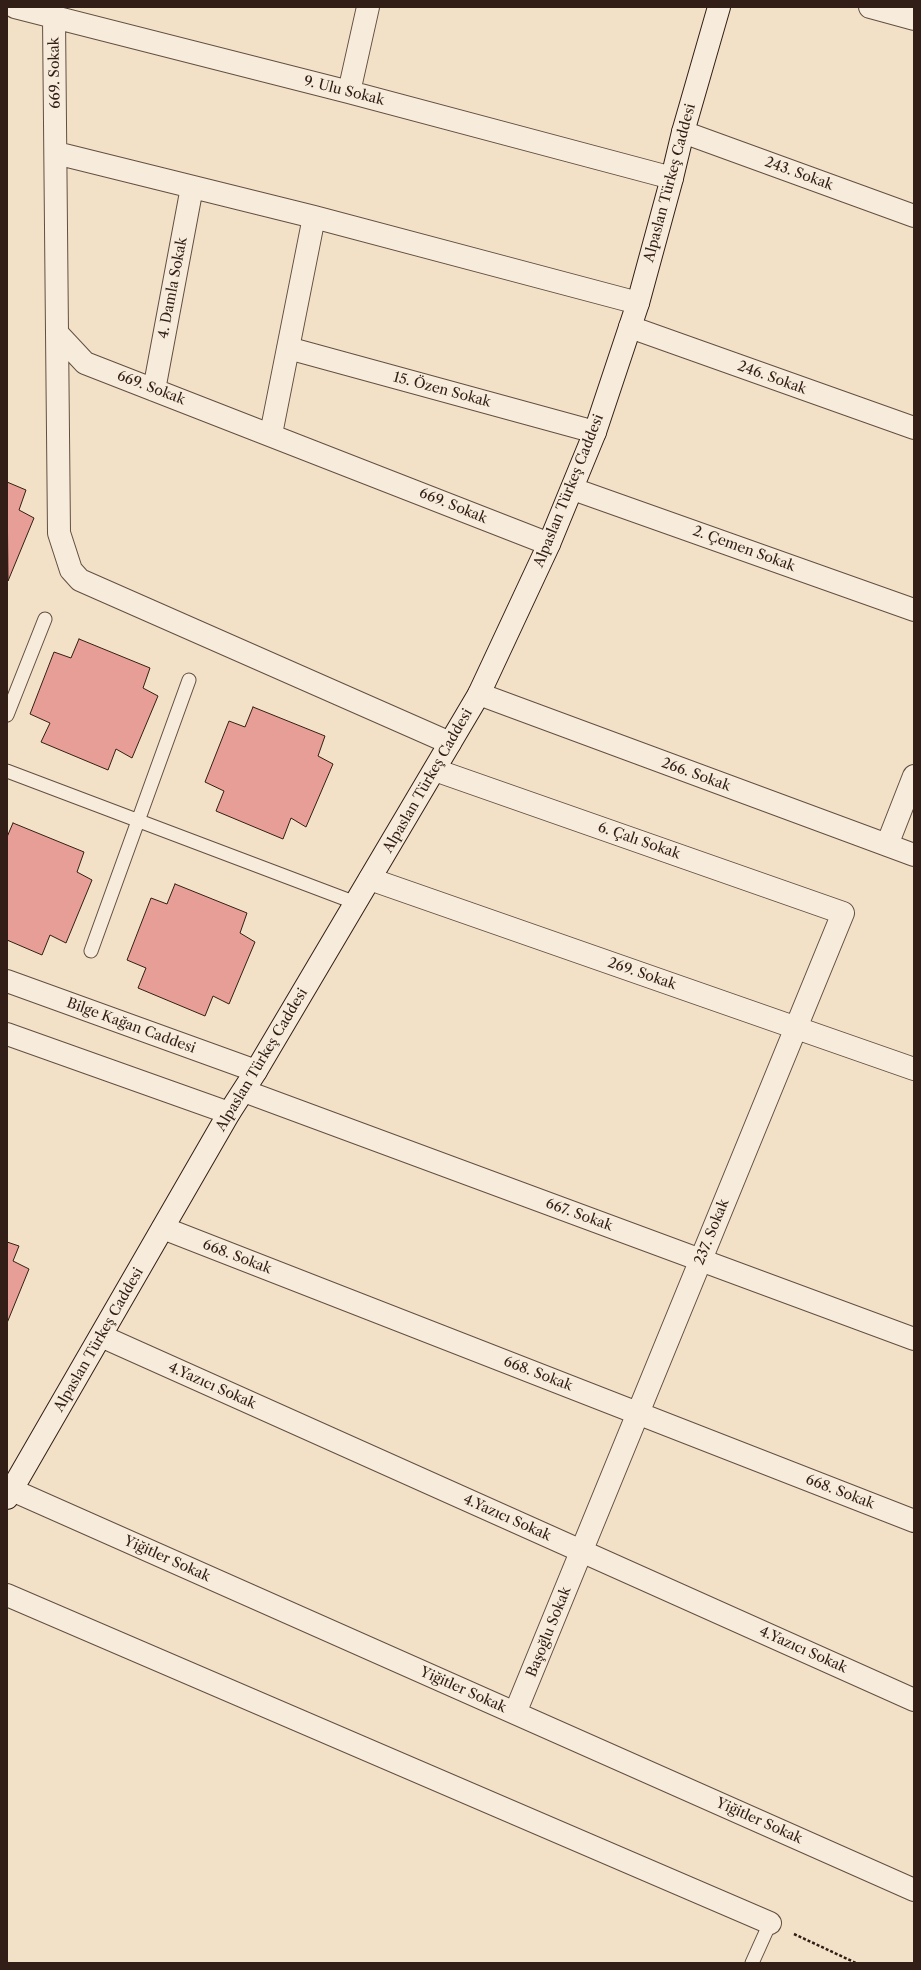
<!DOCTYPE html>
<html>
<head>
<meta charset="utf-8">
<style>
  body { margin:0 }
  #map { position:relative; width:921px; height:1970px; overflow:hidden; background:#f3e1c7; font-family:"Libre Caslon Text",serif }
  canvas { display:block }
  .frame { position:absolute; inset:0; border:8px solid #321e16; pointer-events:none }
</style>
</head>
<body>
<div id="map">
<canvas width="921" height="1970"></canvas>
<div class="frame"></div>
</div>
<script>
const ctx = document.querySelector('canvas').getContext('2d');
ctx.lineJoin = 'round';
function fill(path, color) { ctx.fillStyle = color; ctx.fill(path, 'evenodd'); }
const shape = rows => new Path2D(rows.map(r => 'M' + r).join(''));
function stroke(path, color, width, dash) { ctx.strokeStyle = color; ctx.lineWidth = width; ctx.lineCap = dash ? 'butt' : 'round'; ctx.setLineDash(dash || []); ctx.stroke(path); }
function drawText(font, color, halo, rows, align = 'center') {
  ctx.font = font + ' "Libre Caslon Text",serif'; ctx.lineWidth = 3; ctx.setLineDash([]); ctx.textBaseline = 'middle'; ctx.strokeStyle = halo; ctx.fillStyle = color; for (const [text, x, y, turn = 0] of rows) {
    ctx.save(); ctx.translate(x, y); ctx.rotate((+turn || 0) * Math.PI / 180); ctx.textAlign = isNaN(turn) ? turn : align; if (halo) ctx.strokeText(text, 0, 0); ctx.fillText(text, 0, 0); ctx.restore();
  }
}
const building = shape([
  [7,482,26,490,19,510,34,518,8,581,7,482],
  [79,639,150,668,143,688,158,696,132,758,116,749,108,770,41,742,50,723,30,714,54,652,71,658,79,639],
  [253,707,325,736,318,756,333,764,306,827,291,818,283,839,216,811,224,791,205,782,229,721,245,727,253,707],
  [13,823,84,852,77,872,92,880,66,943,50,935,42,955,7,940,7,837,13,823],
  [175,884,247,913,240,933,255,942,229,1004,213,996,205,1016,138,988,146,968,127,960,151,898,167,904,175,884],
  [7,1242,19,1246,13,1261,29,1269,7,1323,7,1242]
]);
fill(building, '#e79e96');
stroke(building, '#321e16', 1);
const service = shape([
  [7,715,45,619],
  [7,771,356,903],
  [91,951,189,680],
  [752,1963,770,1923]
]);
const minor = shape([
  [15,7,349,92,672,178],
  [870,7,914,19],
  [54,18,57,333,85,363,549,544],
  [349,92,368,7],
  [683,132,914,216],
  [56,153,314,217,638,303],
  [630,327,914,428],
  [57,333,59,533,71,570,80,580,450,743],
  [288,348,595,432],
  [154,390,192,187],
  [271,434,314,217],
  [573,489,914,610],
  [479,694,914,855],
  [435,770,843,913,515,1713],
  [887,845,914,776],
  [370,879,914,1069],
  [163,1228,914,1521],
  [101,1336,914,1700],
  [12,1490,914,1890],
  [7,1595,770,1923]
]);
const tertiary = shape([
  [7,981,256,1071],
  [7,1034,229,1113],
  [244,1091,914,1339]
]);
const secondary = shape([
  [7,1498,229,1113,256,1071,479,694,549,544,595,432,638,303,672,178,683,132,719,7]
]);
stroke(service, '#624f42', 15);
stroke(minor, '#624f42', 24);
stroke(tertiary, '#624f42', 24);
stroke(secondary, '#321e16', 24);
stroke(shape([
  [794,1934,856,1963]
]), '#321e16', 2.5, [3, 2]);
stroke(service, '#f7ecdb', 13);
stroke(minor, '#f7ecdb', 22);
stroke(tertiary, '#f7ecdb', 22);
stroke(secondary, '#f7ecdb', 22);
drawText('14px', '#321e16', '#f7ecdb', [
  ["669. Sokak",55,73,-91],
  ["9. Ulu Sokak",344,91,14],
  ["243. Sokak",799,174,20],
  ["Alpaslan Türkeş Caddesi",670,183,-75],
  ["4. Damla Sokak",173,288,-79],
  ["246. Sokak",772,378,20],
  ["669. Sokak",151,388,21],
  ["15. Özen Sokak",442,390,15],
  ["Alpaslan Türkeş Caddesi",569,491,-68],
  ["669. Sokak",453,506,22],
  ["2. Çemen Sokak",744,549,20],
  ["266. Sokak",696,775,20],
  ["Alpaslan Türkeş Caddesi",428,781,-60],
  ["6. Çalı Sokak",639,841,19],
  ["269. Sokak",642,974,19],
  ["Bilge Kağan Caddesi",131,1026,20],
  ["Alpaslan Türkeş Caddesi",262,1060,-59],
  ["667. Sokak",579,1215,20],
  ["237. Sokak",712,1232,-68],
  ["668. Sokak",237,1257,21],
  ["Alpaslan Türkeş Caddesi",99,1340,-60],
  ["668. Sokak",538,1374,21],
  ["4.Yazıcı Sokak",212,1386,24],
  ["668. Sokak",840,1492,21],
  ["4.Yazıcı Sokak",507,1518,24],
  ["Yiğitler Sokak",167,1559,24],
  ["Başoğlu Sokak",549,1632,-68],
  ["4.Yazıcı Sokak",803,1650,24],
  ["Yiğitler Sokak",463,1690,24],
  ["Yiğitler Sokak",759,1821,24]
]);
</script>
</body>
</html>
